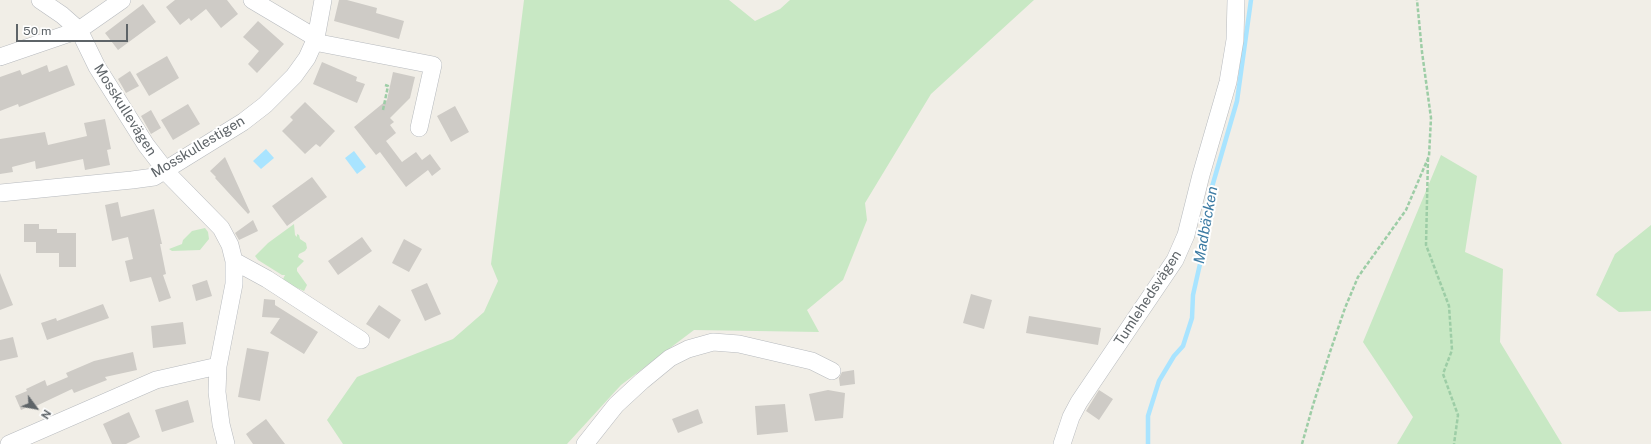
<!DOCTYPE html>
<html>
<head>
<meta charset="utf-8">
<style>
  body { margin:0 }
  #map { position:relative; width:1651px; height:444px; overflow:hidden; background:#f1eee7; font-family:"Public Sans",sans-serif }
  canvas { display:block }
  .north { position:absolute; left:16px; top:388px; width:40px; height:40px; -webkit-text-stroke:3px #fff; paint-order:stroke; rotate:122deg; font-size:11px; font-weight:700; line-height:16px; text-align:center; color:#5e6468 }
  .north::after { content:''; display:block; margin:auto; width:14px; height:18px; background:#5e6468; clip-path:polygon(50% 0,100% 100%,50% 72%,0 100%) }
  .scale { position:absolute; left:16px; top:24px; width:112px; height:18px; box-sizing:border-box; border:2px solid #5e6468; border-top:0; padding-left:5px; font-size:12px; line-height:14px; white-space:nowrap; color:#5e6468; -webkit-text-stroke:3px #fff; paint-order:stroke }
</style>
</head>
<body>
<div id="map">
<canvas width="1651" height="444"></canvas>
<div class="north">N</div>
<div class="scale">50 m</div>
</div>
<script>
const ctx = document.querySelector('canvas').getContext('2d');
ctx.lineJoin = 'round';
function fill(path, color) { ctx.fillStyle = color; ctx.fill(path, 'evenodd'); }
const shape = rows => new Path2D(rows.map(r => 'M' + r).join(''));
function stroke(path, color, width, dash) { ctx.strokeStyle = color; ctx.lineWidth = width; ctx.lineCap = dash ? 'butt' : 'round'; ctx.setLineDash(dash || []); ctx.stroke(path); }
function drawText(font, color, halo, rows, align = 'center') {
  ctx.font = font + ' "Public Sans",sans-serif'; ctx.lineWidth = 4; ctx.setLineDash([]); ctx.textBaseline = 'middle'; ctx.strokeStyle = halo; ctx.fillStyle = color; for (const [text, x, y, turn = 0] of rows) {
    ctx.save(); ctx.translate(x, y); ctx.rotate((+turn || 0) * Math.PI / 180); ctx.textAlign = isNaN(turn) ? turn : align; if (halo) ctx.strokeText(text, 0, 0); ctx.fillText(text, 0, 0); ctx.restore();
  }
}
fill(shape([
  [524,0,729,0,755,21,780,9,790,0,1034,0,931,94,865,203,867,220,843,280,807,310,819,332,694,330,621,385,567,444,343,444,327,420,357,377,453,339,484,312,498,281,491,264],
  [1441,155,1477,176,1465,252,1503,269,1500,342,1562,444,1397,444,1413,417,1363,342],
  [294,224,295,235,297,237,297,234,299,235,300,239,306,243,307,248,305,251,299,254,298,257,304,261,297,268,297,271,307,285,304,291,282,281,285,275,282,275,258,260,255,256,268,243],
  [1651,225,1651,311,1619,312,1596,295,1615,254],
  [205,228,208,232,209,239,200,250,172,251,169,249,182,244,183,240,192,231]
]), '#c8e8c4');
fill(shape([
  [266,149,274,158,261,169,253,161],
  [354,151,366,167,357,174,345,158]
]), '#a9e4ff');
stroke(shape([
  [1148,444,1148,416,1159,381,1174,356,1183,346,1192,318,1193,295,1202,255,1207,204,1237,101,1251,0]
]), '#a9e4ff', 4.5);
fill(shape([
  [175,0,227,0,238,14,221,28,206,9,191,21,189,18,180,25,166,7],
  [339,0,347,0,377,8,376,13,404,21,399,39,334,21],
  [143,4,156,22,118,50,105,33],
  [258,21,284,44,257,73,248,64,259,51,243,37],
  [167,56,179,78,149,96,136,74],
  [322,62,357,77,356,81,365,84,357,103,313,84],
  [47,65,49,72,67,65,75,85,19,107,18,104,0,111,0,77,20,70,22,75],
  [130,71,139,86,126,93,118,79],
  [393,72,415,77,410,98,390,118,394,122,390,125,396,133,386,141,402,162,416,152,422,160,430,154,441,169,432,176,428,170,406,187,380,152,376,155,354,127,387,100],
  [305,102,335,131,320,147,316,144,305,154,282,131,293,120,290,117],
  [188,104,200,124,173,140,161,120],
  [455,106,469,132,451,142,437,116],
  [151,110,161,128,151,134,141,116],
  [105,119,111,149,107,150,110,165,85,170,83,159,36,169,35,161,12,167,13,172,0,174,0,139,45,132,48,145,87,136,84,123],
  [225,157,250,212,248,214,215,178,216,177,210,171],
  [312,177,327,197,287,226,272,206],
  [118,202,121,217,154,209,162,244,160,244,166,274,163,275,171,298,159,302,151,277,130,282,125,261,133,259,128,237,112,241,105,205],
  [253,220,258,231,239,240,235,233],
  [24,224,39,224,39,229,57,229,57,233,76,233,76,267,59,267,59,253,36,253,36,242,24,242],
  [362,237,372,251,338,275,328,261],
  [404,239,422,249,409,272,392,263],
  [0,273,13,305,0,310],
  [207,280,212,296,196,301,192,285],
  [427,283,441,314,425,321,411,290],
  [971,294,992,300,984,329,963,323],
  [264,299,275,300,275,305,318,332,304,354,270,333,280,318,262,317],
  [103,304,109,318,47,340,41,323,56,318,57,321],
  [379,305,401,320,389,339,366,324],
  [1029,316,1101,328,1098,345,1026,333],
  [183,322,186,344,153,348,151,326],
  [13,337,18,357,0,361,0,340],
  [247,348,269,352,260,401,238,397],
  [133,352,137,370,105,377,107,380,74,393,72,389,34,407,33,405,21,410,15,396,27,391,26,389,45,380,47,386,68,377,66,373,94,361],
  [854,370,855,384,840,386,839,378,842,372],
  [828,390,845,393,843,418,815,421,809,394],
  [1099,390,1113,399,1099,420,1086,411],
  [188,400,194,422,162,432,155,410],
  [785,404,788,432,757,435,755,406],
  [698,409,703,423,678,433,672,419],
  [129,412,140,437,126,444,112,444,103,424],
  [266,419,285,444,253,444,246,434]
]), '#cecbc6');
const minor = shape([
  [40,0,62,15,79,30,97,67,146,145,170,176,221,228,230,245,234,261,234,284,218,366,217,392,221,424,226,444],
  [252,0,316,38],
  [314,42,433,65,419,128],
  [0,57,79,30,122,0],
  [0,193,132,180,154,177,243,122,265,105,294,76,307,58,316,38,323,0],
  [234,261,267,279,361,340],
  [9,444,156,380,218,366],
  [585,444,616,405,642,381,670,358,688,349,713,342,739,344,812,361,832,371],
  [1062,444,1071,417,1079,402,1175,260,1186,235,1201,175,1228,82,1235,40,1236,0]
]);
stroke(minor, '#b7babe', 18);
stroke(shape([
  [383,110,388,86,385,85],
  [1428,158,1426,245,1449,306,1452,350,1443,374,1458,415,1454,444],
  [1302,444,1313,405,1330,352,1345,308,1358,277,1406,210,1429,156,1431,118,1422,52,1417,0]
]), '#9dcda6', 2.5, [4, 2]);
stroke(minor, '#fff', 17);
drawText('14px', '#5e6468', '#fff', [
  ["Mosskullevägen",125,110,58],
  ["Mosskullestigen",198,147,-31],
  ["Tumlehedsvägen",1148,298,-57]
]);
drawText('italic 15px', '#3c7ba3', '#fff', [
  ["Madbäcken",1206,225,-80]
]);
</script>
</body>
</html>
